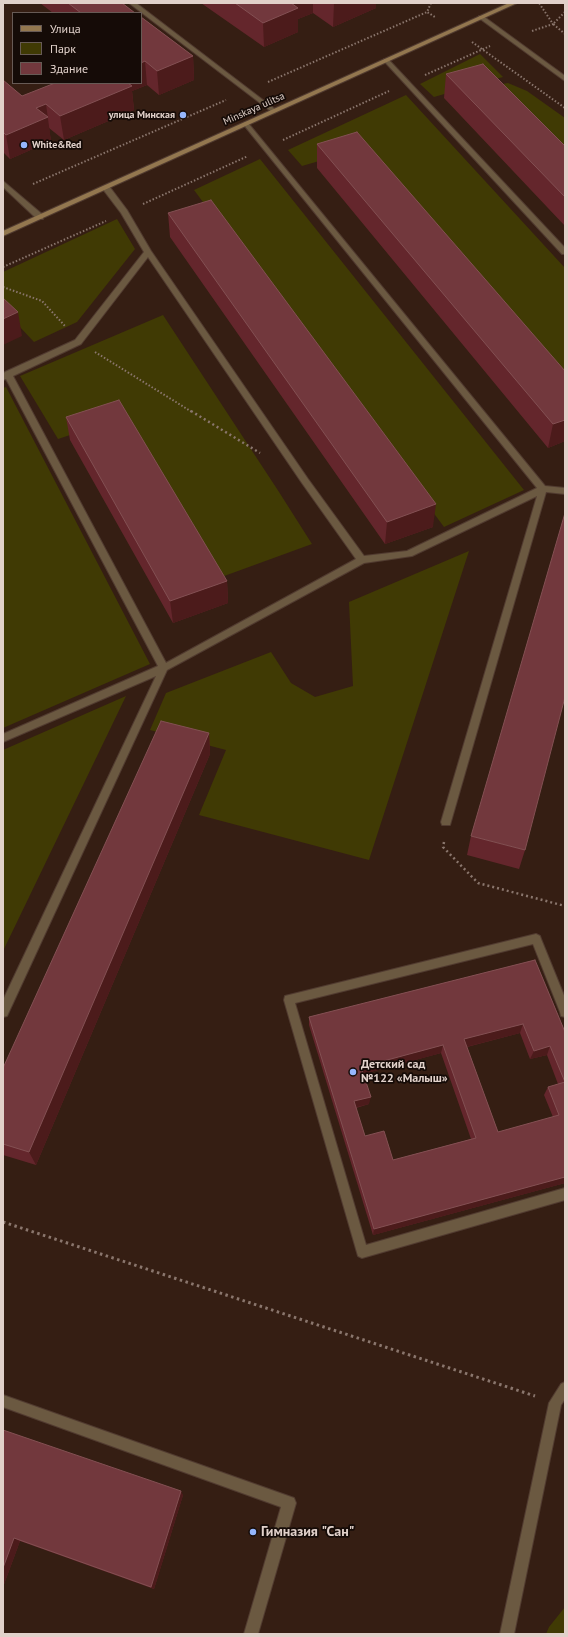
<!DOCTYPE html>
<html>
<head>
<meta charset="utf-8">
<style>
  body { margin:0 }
  #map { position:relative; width:568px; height:1637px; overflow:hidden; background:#351e13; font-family:"PT Sans",sans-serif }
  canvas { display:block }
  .frame { position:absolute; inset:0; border:4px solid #e1d1ca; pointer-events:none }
  .legend { position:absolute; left:12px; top:12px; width:130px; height:72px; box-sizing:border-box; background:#150b07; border:1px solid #675a55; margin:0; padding:5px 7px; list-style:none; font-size:12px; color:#e1d1ca }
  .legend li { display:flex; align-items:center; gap:8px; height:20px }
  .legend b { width:20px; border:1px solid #675a55 }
</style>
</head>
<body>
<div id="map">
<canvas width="568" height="1637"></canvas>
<div class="frame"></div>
<ul class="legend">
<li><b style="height:5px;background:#93774f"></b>Улица</li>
<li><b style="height:11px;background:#403a04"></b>Парк</li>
<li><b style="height:11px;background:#72383d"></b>Здание</li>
</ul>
</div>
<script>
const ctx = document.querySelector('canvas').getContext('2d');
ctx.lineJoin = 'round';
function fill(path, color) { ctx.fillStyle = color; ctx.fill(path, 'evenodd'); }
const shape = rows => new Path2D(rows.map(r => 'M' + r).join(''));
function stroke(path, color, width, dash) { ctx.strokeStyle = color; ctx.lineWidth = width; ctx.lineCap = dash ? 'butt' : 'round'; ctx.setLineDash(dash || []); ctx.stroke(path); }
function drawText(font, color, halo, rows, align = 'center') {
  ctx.font = font + ' "PT Sans",sans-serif'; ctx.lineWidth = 3.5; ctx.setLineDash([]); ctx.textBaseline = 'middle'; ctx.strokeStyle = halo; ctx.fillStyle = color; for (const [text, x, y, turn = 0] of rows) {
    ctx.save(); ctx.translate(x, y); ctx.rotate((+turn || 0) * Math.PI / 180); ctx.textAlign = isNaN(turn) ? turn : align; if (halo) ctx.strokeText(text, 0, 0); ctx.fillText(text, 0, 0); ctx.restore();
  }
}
fill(shape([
  [480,54,503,77,434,97,420,84],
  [508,83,527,91,565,118,565,164,497,85],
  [406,95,565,268,565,383,357,150,302,166,288,150],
  [260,159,524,490,444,527,194,190],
  [117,219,135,249,77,322,34,342,3,309,3,272],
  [163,315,279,492,312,544,216,579,124,417,58,439,20,376],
  [6,387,150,664,3,728,3,388],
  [469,551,369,860,199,815,226,750,150,730,166,693,271,652,291,683,315,697,353,686,349,602],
  [126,696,3,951,3,750],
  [565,1607,565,1634,546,1634,549,1627]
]), '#403a04');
const lane = shape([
  [129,3,136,3,276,110,276,112,272,112,129,3],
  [384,59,388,59,565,248,565,254,562,254,384,61,384,59],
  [246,122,248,123,545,486,565,488,565,494,546,492,450,825,442,825,441,822,537,496,412,556,364,563,167,670,7,1016,3,1017,3,1000,156,676,3,742,3,734,158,666,6,379,3,380,3,374,5,372,75,340,144,252,121,213,102,188,103,186,109,186,127,210,151,251,308,479,364,556,407,551,537,488,244,125,244,123,246,122],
  [148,257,302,483,356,559,166,663,13,376,81,344,148,257],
  [3,181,43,215,43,219,37,219,3,187,3,181],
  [536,934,540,936,541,939,565,998,565,1017,561,1016,560,1012,533,944,295,1003,366,1245,565,1188,565,1200,362,1258,358,1256,284,1000,285,996,536,934],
  [565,1382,565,1399,561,1405,514,1634,500,1634,549,1403,561,1384,565,1382],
  [3,1395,294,1498,296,1503,258,1634,244,1634,281,1507,3,1407,3,1395]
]);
const street = shape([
  [479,16,483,16,565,76,565,81,479,18,479,16]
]);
const secondary = shape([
  [509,3,517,3,3,236,3,231,509,3]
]);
stroke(lane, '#513b30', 2);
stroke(street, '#513b30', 2);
stroke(secondary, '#513b30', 2);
stroke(shape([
  [431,3,427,12,435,17],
  [565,12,553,24,565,34],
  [532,31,553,24,539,3],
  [472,42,565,108],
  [425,75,490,46],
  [268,82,427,12],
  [283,140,389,91],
  [33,184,226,100],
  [143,204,248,156],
  [3,267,106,221],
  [3,287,42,301,65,326],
  [95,352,192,412]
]), '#8a766d', 2, [1.5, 2]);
stroke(shape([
  [191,411,260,453],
  [444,842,443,847,478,883,565,906]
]), '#8a766d', 2.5, [2, 3]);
stroke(shape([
  [3,1222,535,1396]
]), '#8a766d', 3, [2.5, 3.5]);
fill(lane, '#6b5941');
fill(street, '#6b5941');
fill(secondary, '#93774f');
fill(shape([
  [40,3,122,3,135,13,53,13],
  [201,3,376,3,376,8,333,27,313,13,298,19,298,32,264,47],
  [141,17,193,56,194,80,159,95,147,85,132,91,134,110,64,140,49,128,51,141,10,159,3,152,3,80,22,96,141,83],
  [446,74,565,146,565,226,444,98],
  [317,144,565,371,565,441,548,448,317,168],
  [168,213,433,527,385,544,170,237],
  [66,417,227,581,228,603,173,623,70,440],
  [209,733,210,754,36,1165,3,1155,3,1068],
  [471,836,525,850,519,869,467,855],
  [535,960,565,1032,565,1183,373,1235,309,1025,309,1017],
  [520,1033,530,1059,547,1055,558,1084,548,1087,544,1095,553,1117,498,1132,467,1047],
  [441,1053,471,1139,393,1160,365,1136,356,1108,369,1104,363,1074],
  [3,1430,183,1495,154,1589,20,1541,3,1587]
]), '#64262c');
fill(shape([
  [287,3,313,3,313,13,298,19,298,32,264,47,263,23],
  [334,3,376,3,376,8,333,27],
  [193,56,194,80,159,95,157,71],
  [145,61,147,85,132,91,134,110,64,140,60,116,116,83,141,83,141,63],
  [46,104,51,141,10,159,6,135,36,108],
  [18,312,22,336,3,345,3,319],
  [565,420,565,441,548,448,553,424],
  [436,504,433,527,385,544,387,522],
  [227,581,228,603,173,623,170,601],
  [209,733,210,754,36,1165,29,1152],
  [523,1024,520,1033,462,1048,464,1039],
  [443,1045,441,1053,360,1075,361,1067],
  [550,1046,547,1055,530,1059,534,1051],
  [371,1097,369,1104,353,1108,354,1101],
  [565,1177,565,1183,373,1235,374,1229],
  [181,1491,183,1495,154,1589,151,1587],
  [14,1538,20,1541,3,1587,3,1568]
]), '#4c1b1b');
const building = shape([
  [68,3,122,3,135,13,81,13,68,3],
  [235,3,291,3,298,8,263,23,235,3],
  [141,17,193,56,157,71,145,61,141,63,141,17],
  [483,64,565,146,565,197,446,74,483,64],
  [3,80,22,96,55,83,128,83,132,86,60,116,46,104,36,108,48,117,6,135,3,132,3,80],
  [357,132,565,371,565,420,553,424,317,144,357,132],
  [211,200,436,504,387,522,168,213,211,200],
  [3,298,18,312,3,319,3,298],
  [119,400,227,581,170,601,66,417,119,400],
  [565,513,565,697,525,850,471,836,565,513],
  [161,721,209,733,29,1152,3,1144,3,1068,161,721],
  [535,960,565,1032,565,1177,374,1229,309,1017,535,960],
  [523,1024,534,1051,550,1046,565,1082,548,1087,559,1115,498,1132,464,1039,523,1024],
  [443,1045,476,1138,393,1160,384,1131,365,1136,354,1101,371,1097,361,1067,443,1045],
  [3,1430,181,1491,151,1587,14,1538,3,1568,3,1430]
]);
fill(building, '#72383d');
stroke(building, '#835053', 1);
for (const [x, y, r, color] of [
  [183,115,4,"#95b6fd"],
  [24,145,4,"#95b6fd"],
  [353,1072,4,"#95b6fd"],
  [253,1532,4,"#95b6fd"]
]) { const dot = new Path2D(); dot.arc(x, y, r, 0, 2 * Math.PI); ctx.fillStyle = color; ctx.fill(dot); stroke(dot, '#150b07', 1.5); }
drawText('10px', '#e1d1ca', '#150b07', [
  ["Minskaya ulitsa",254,109,-24]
]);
drawText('bold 10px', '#e1d1ca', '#150b07', [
  ["улица Минская",175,115],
  ["White&Red",32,145,"left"]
], 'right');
drawText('bold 12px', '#e1d1ca', '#150b07', [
  ["Детский сад",361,1065],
  ["№122 «Малыш»",361,1079]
], 'left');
drawText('bold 14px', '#e1d1ca', '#150b07', [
  ["Гимназия \"Сан\"",261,1532]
], 'left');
</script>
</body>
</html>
